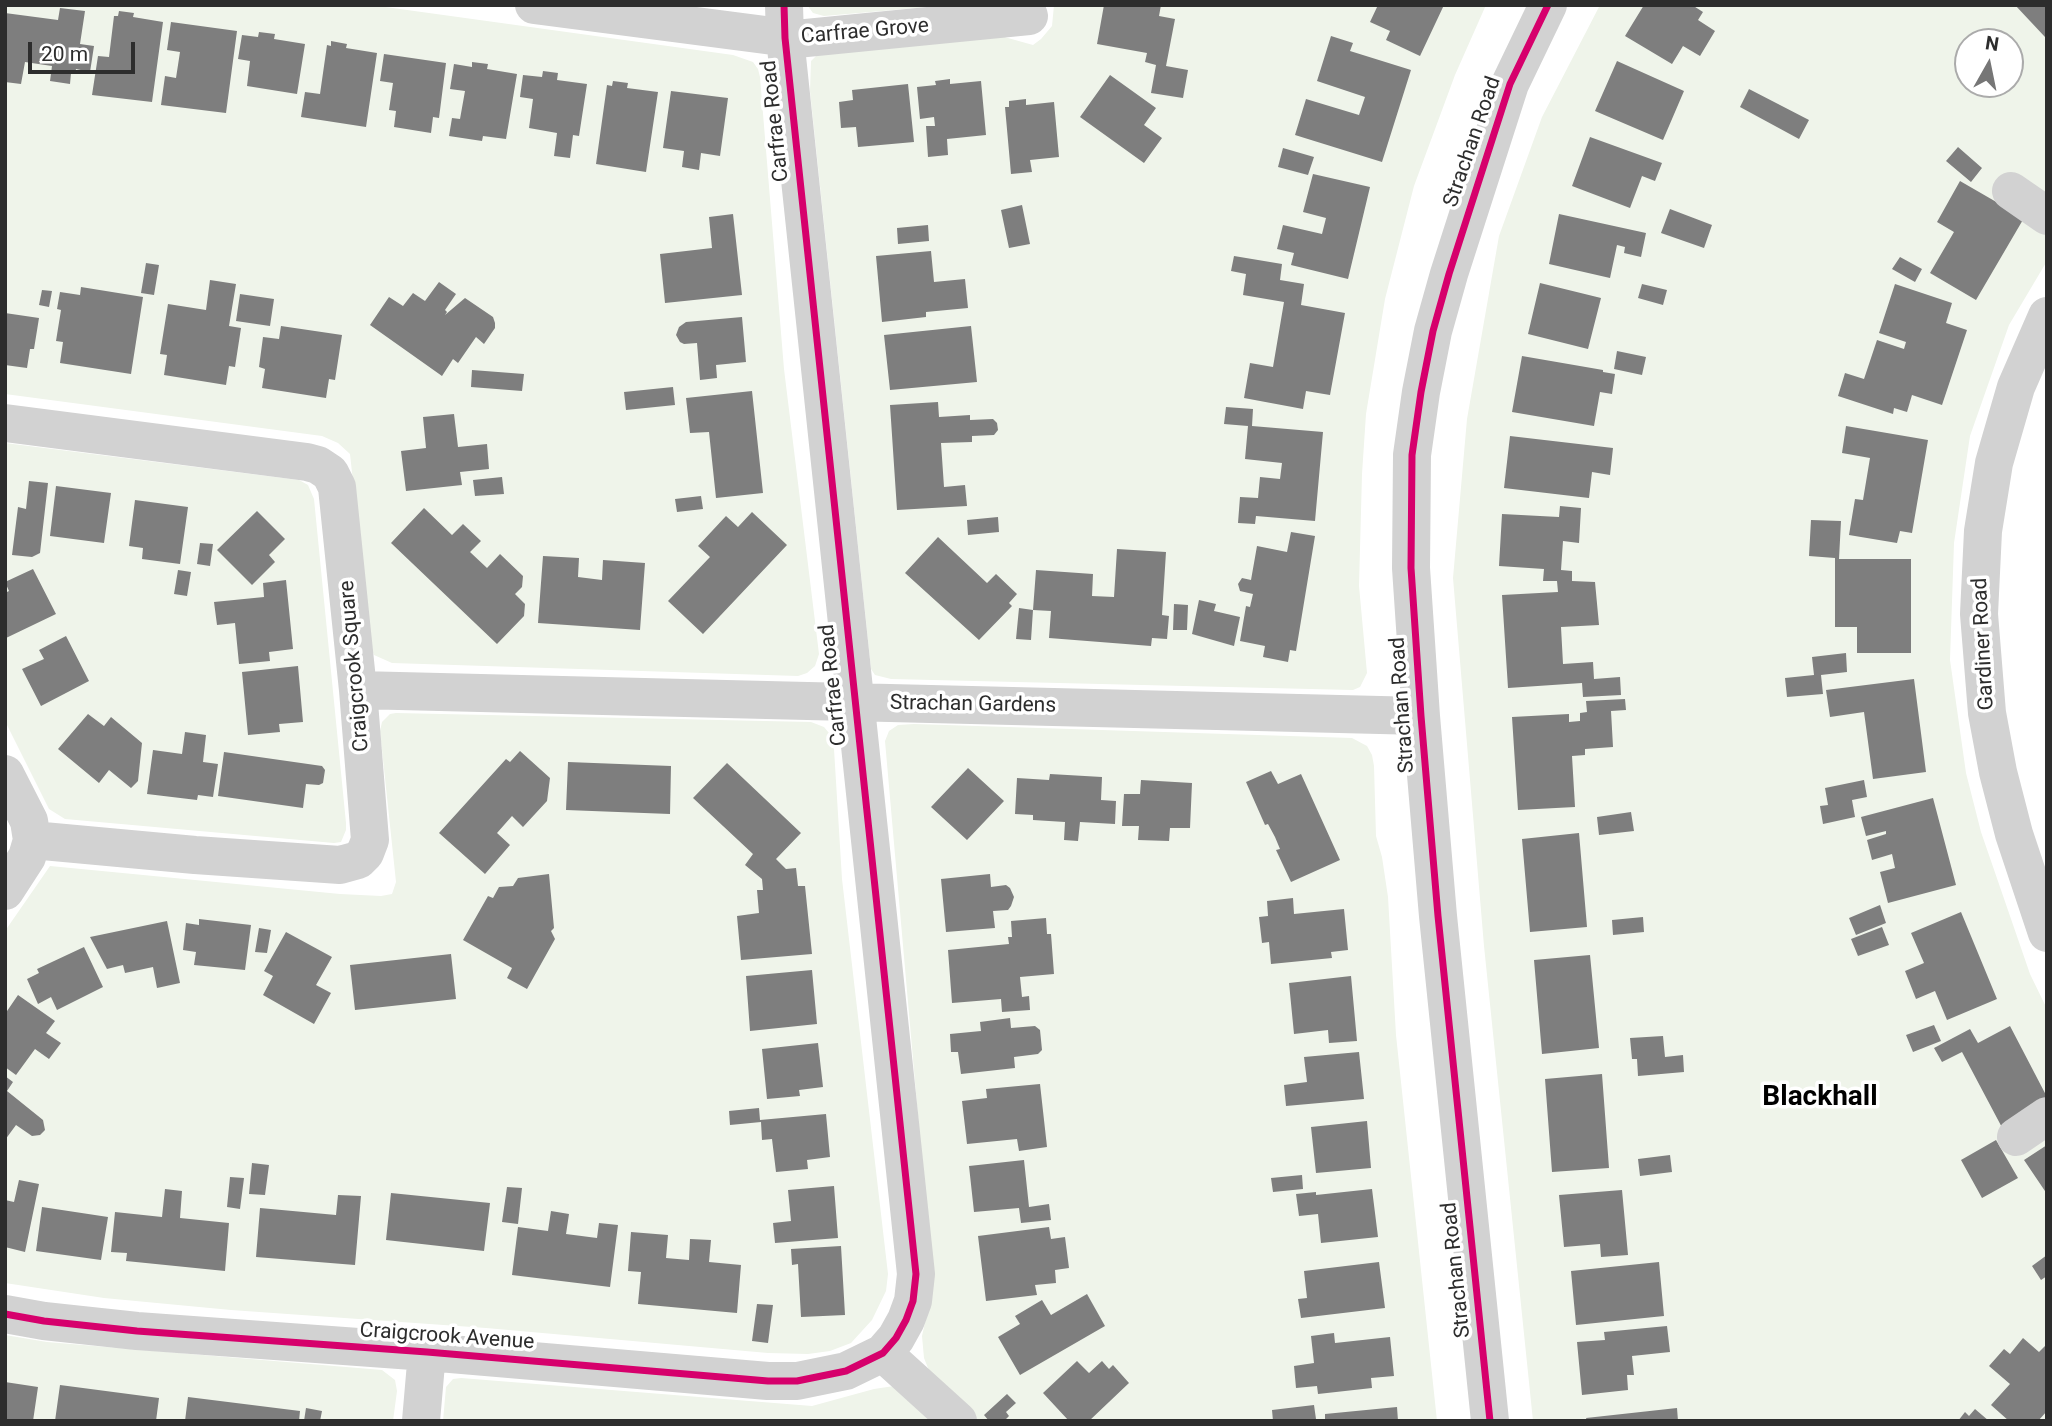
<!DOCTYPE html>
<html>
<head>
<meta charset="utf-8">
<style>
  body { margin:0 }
  #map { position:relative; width:2052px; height:1426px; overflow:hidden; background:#fff; font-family:Roboto,sans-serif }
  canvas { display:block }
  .frame { position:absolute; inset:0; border:7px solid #2d2d2d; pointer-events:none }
  .north { position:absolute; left:1954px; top:28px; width:70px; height:70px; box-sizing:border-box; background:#fff; border:2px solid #ababab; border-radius:50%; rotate:9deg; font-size:19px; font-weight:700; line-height:28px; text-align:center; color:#2d2d2d }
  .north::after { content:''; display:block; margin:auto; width:24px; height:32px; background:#767676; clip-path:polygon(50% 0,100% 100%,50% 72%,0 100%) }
  .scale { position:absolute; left:28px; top:42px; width:107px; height:32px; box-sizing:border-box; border:4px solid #2d2d2d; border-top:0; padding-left:9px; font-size:21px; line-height:24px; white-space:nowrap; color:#2d2d2d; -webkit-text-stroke:5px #fff; paint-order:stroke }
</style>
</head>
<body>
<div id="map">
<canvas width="2052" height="1426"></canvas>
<div class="frame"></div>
<div class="north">N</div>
<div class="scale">20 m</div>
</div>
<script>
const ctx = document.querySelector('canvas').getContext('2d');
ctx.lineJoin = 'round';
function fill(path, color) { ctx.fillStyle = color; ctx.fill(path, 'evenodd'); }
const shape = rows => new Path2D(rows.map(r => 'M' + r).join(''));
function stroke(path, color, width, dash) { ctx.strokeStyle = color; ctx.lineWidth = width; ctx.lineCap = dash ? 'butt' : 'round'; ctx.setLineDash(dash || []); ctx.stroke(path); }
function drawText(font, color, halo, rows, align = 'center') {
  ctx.font = font + ' Roboto,sans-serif'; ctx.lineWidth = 7; ctx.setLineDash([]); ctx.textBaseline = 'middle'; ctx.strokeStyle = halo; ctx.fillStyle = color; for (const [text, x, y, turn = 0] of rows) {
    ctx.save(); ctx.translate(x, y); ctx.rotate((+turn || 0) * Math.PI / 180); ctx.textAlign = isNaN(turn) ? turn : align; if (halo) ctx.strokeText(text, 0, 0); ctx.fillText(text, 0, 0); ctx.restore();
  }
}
fill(shape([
  [5,5,371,5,733,55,753,62,758,69,760,77,784,369,819,654,815,666,807,673,798,676,392,663,374,655,371,647,350,454,338,443,322,436,5,394],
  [807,5,951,5,824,16,813,13],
  [1054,5,1486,5,1455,75,1414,186,1385,299,1366,414,1362,474,1359,586,1367,673,1360,687,1353,690,891,679,875,675,871,669,810,91,811,61,817,55,990,33,1033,45,1041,39,1052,26],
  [1600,5,2047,5,2047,261,2009,325,1970,436,1954,543,1950,660,1966,773,1981,832,2030,974,2047,1009,2047,1421,1533,1421,1484,946,1453,578,1467,419,1499,236,1542,117],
  [1968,42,2010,42,2010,84,1968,84],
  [5,443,299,480,308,485,314,499,346,823,346,830,341,842,334,843,65,819,49,809,5,721],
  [396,713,811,722,824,727,829,733,834,749,842,879,888,1274,886,1291,872,1320,851,1343,830,1351,808,1354,768,1353,486,1328,231,1310,104,1298,5,1283,5,931,50,866,340,894,381,896,392,894,396,882,380,731,382,722,390,714],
  [914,724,1352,738,1367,746,1372,755,1374,766,1376,836,1382,857,1388,897,1396,1035,1437,1421,974,1421,932,1378,924,1358,922,1336,933,1286,885,741,889,731,898,725],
  [5,1335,47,1342,382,1370,395,1380,397,1391,393,1421,5,1421],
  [461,1378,812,1406,874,1389,894,1386,937,1421,443,1421,446,1387,453,1379]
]), '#eff4ea');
fill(shape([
  [1104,5,1161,5,1159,16,1175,19,1166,66,1188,70,1183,98,1151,93,1156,65,1145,62,1147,53,1097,44],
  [1378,5,1444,5,1420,56,1386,40,1390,31,1370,22],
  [1644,5,1692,5,1703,12,1698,20,1715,31,1700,56,1683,46,1672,64,1625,36],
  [2015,5,2047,5,2047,35,2045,37],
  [60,8,85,11,80,44,94,46,90,72,76,69,75,74,71,73,70,84,50,81,52,66,25,62,21,84,5,82,5,13,58,20],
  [119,11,134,13,133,17,163,22,152,102,92,95,98,56,109,57,114,16,118,16],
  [171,22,237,31,226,113,161,105,165,76,176,78,180,52,167,50],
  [259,32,275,34,274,39,305,44,297,94,247,86,250,61,238,59,242,35,258,37],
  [1331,36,1353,43,1350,51,1411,70,1382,162,1295,135,1306,99,1359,115,1365,97,1317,81],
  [331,41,347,44,346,48,377,53,366,127,301,117,305,92,320,94,327,45,331,46],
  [384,54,446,63,439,118,433,117,431,133,394,127,396,111,389,110,393,83,380,81],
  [1617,61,1684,91,1663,140,1595,111],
  [472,62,488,64,487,69,517,74,506,139,483,136,482,141,449,136,452,118,460,119,465,91,450,89,454,64,472,67],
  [543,71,558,73,557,80,587,84,579,136,573,135,570,158,554,156,557,133,529,128,533,99,520,97,523,75,542,77],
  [1110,75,1156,108,1144,125,1162,138,1144,163,1080,117],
  [950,79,950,84,981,81,986,135,947,139,948,155,928,157,926,126,935,126,934,117,920,119,917,87,936,85,935,81],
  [613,81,628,83,627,88,658,92,646,172,596,164,607,85,612,86],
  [908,84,914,142,858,147,856,127,841,128,839,102,853,100,852,90],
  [1749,89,1809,120,1799,139,1740,107],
  [671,91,728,98,720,156,701,153,699,170,682,167,684,151,663,148],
  [1026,99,1026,105,1054,102,1059,157,1030,160,1032,172,1011,174,1005,107,1009,107,1009,101],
  [1590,137,1662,163,1655,181,1642,176,1630,208,1572,186],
  [1958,147,1982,168,1971,182,1946,161],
  [1283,148,1314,157,1308,175,1278,167],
  [1313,174,1370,187,1348,279,1291,265,1294,253,1277,249,1283,225,1322,234,1326,218,1303,212],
  [1960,181,2024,218,1976,300,1930,273,1954,232,1937,222],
  [1022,205,1030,244,1009,248,1001,210],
  [1670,209,1712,225,1704,248,1661,233],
  [733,214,742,295,665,303,660,254,712,248,709,217],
  [1559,214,1646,233,1641,257,1624,253,1625,247,1617,245,1610,278,1549,264],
  [928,225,929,241,898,244,897,228],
  [931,251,934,282,965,279,968,308,926,312,926,317,882,322,876,256],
  [1234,256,1282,264,1280,280,1304,284,1301,305,1345,313,1330,395,1306,391,1303,409,1244,398,1250,363,1273,367,1284,302,1243,295,1246,274,1231,271],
  [1900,257,1922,269,1915,282,1892,269],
  [146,263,159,265,154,295,141,293],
  [210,280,236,284,229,326,241,328,235,367,229,366,226,385,164,375,167,355,160,354,168,304,206,310],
  [439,282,456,294,445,310,447,312,445,315,465,298,493,317,495,323,495,328,484,344,476,337,458,363,453,359,442,376,370,325,389,297,403,306,413,293,425,301],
  [1540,283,1601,298,1588,349,1528,334],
  [1642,284,1667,290,1663,305,1638,298],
  [1895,284,1952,303,1946,323,1967,330,1942,405,1912,395,1907,412,1894,408,1893,414,1838,396,1845,373,1864,379,1877,340,1904,349,1906,342,1879,333],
  [81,287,143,297,131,374,60,363,63,342,56,341,61,310,57,309,60,292,80,295],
  [42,290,52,291,49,307,39,305],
  [240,294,274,299,270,326,236,321],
  [5,313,39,318,34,349,30,349,27,368,5,365],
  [742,317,746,362,716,365,717,378,700,380,697,343,684,344,680,342,676,335,679,327,686,322],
  [281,326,342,335,335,380,329,379,326,398,262,388,265,369,259,367,263,337,279,339],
  [971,326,977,382,890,390,884,335],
  [1617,351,1646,357,1642,375,1614,369],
  [1522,356,1603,370,1603,372,1615,374,1612,394,1600,392,1594,426,1512,412],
  [472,370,524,374,522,391,471,387],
  [673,387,675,405,626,410,624,392],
  [752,391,763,493,716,498,709,432,690,433,686,398],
  [938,402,939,417,970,415,970,420,993,419,997,423,998,430,994,435,972,436,972,442,941,443,944,487,965,485,967,506,897,510,890,405],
  [1226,407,1253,409,1252,426,1323,432,1315,521,1256,516,1255,524,1238,523,1240,497,1258,498,1260,477,1280,479,1282,463,1245,459,1248,426,1224,424],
  [454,414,458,447,487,444,489,469,460,472,462,485,406,491,401,451,426,448,423,417],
  [1846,426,1928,440,1912,533,1900,531,1897,543,1849,535,1855,499,1863,500,1870,458,1842,453],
  [1510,436,1613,448,1610,475,1592,472,1589,498,1504,488],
  [502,477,504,494,475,496,473,480],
  [29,481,48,483,40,553,32,557,12,555,18,507,26,509],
  [56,486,111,493,104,543,50,536],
  [701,496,703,509,677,512,675,499],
  [135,500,188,507,180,564,142,559,143,548,129,546],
  [1560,506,1581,508,1579,543,1563,541,1561,570,1572,571,1572,581,1595,582,1599,625,1561,627,1563,664,1593,662,1594,679,1620,677,1621,695,1583,697,1582,683,1508,688,1502,595,1558,592,1557,581,1543,581,1544,569,1499,566,1502,514,1559,517],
  [424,508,452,535,463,524,481,541,470,552,487,568,500,554,523,576,522,587,515,594,525,604,524,616,497,644,391,543],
  [257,511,285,539,269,555,275,562,252,585,217,550],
  [752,512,787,545,703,634,668,601,710,557,698,546,726,516,738,527],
  [998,517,999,532,968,535,967,520],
  [1811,520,1841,521,1839,559,1911,559,1911,653,1857,653,1857,627,1835,627,1835,558,1809,556],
  [1291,532,1315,536,1296,651,1290,650,1288,662,1263,657,1265,646,1240,641,1246,606,1250,607,1253,594,1240,591,1238,584,1242,578,1251,580,1257,546,1287,552],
  [938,537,987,583,996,574,1017,594,1009,603,1012,606,979,640,905,573],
  [200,543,213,544,210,566,197,564],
  [1117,549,1166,552,1162,615,1169,616,1167,639,1152,638,1151,646,1049,638,1051,611,1033,610,1036,570,1093,574,1092,596,1114,597],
  [543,556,579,558,578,577,602,580,603,560,645,563,640,630,538,623],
  [33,569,56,614,6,638,5,593,9,591,5,582],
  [178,570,191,572,187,596,174,594],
  [286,580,293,649,269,652,270,661,239,664,235,623,217,625,214,602,264,597,263,583],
  [1199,600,1216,604,1214,611,1240,617,1234,646,1192,634],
  [1174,604,1188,605,1187,630,1173,630],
  [1019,608,1033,610,1031,640,1016,639],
  [66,636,89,681,41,706,22,669,44,659,39,650],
  [1846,653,1847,672,1821,675,1823,694,1787,697,1785,678,1814,675,1812,657],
  [298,666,303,722,279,724,280,732,248,735,242,672],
  [1914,679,1926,772,1873,779,1864,712,1830,717,1826,690],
  [1625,699,1626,710,1611,711,1613,747,1585,749,1585,755,1572,756,1575,807,1518,810,1512,717,1569,714,1569,722,1580,721,1580,713,1587,712,1586,701],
  [88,714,104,726,111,717,142,743,138,781,131,788,109,770,99,783,58,749],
  [185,732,206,735,203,762,218,764,213,797,198,795,197,800,147,794,153,750,182,754],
  [520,751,550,778,547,801,523,827,512,816,497,833,510,845,485,874,439,833,506,759,510,762],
  [224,752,322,766,325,770,323,783,319,785,306,784,303,808,218,796],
  [568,762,671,766,670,814,566,810],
  [727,763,801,833,776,859,786,869,796,868,798,886,805,886,812,954,741,960,737,916,759,913,757,890,763,890,762,879,745,865,753,854,693,798],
  [968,768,1004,801,967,840,931,807],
  [1271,771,1278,784,1301,774,1340,860,1291,882,1276,850,1280,849,1275,837,1268,824,1265,825,1246,782],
  [1050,774,1102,777,1101,800,1116,801,1115,824,1080,822,1078,841,1064,840,1065,822,1033,820,1033,815,1015,814,1017,778,1049,780],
  [1141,780,1192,783,1190,828,1170,828,1169,841,1138,840,1139,826,1122,826,1124,794,1140,794],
  [1864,780,1867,797,1852,800,1855,817,1823,824,1820,806,1828,805,1825,788],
  [1933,798,1956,885,1888,903,1880,872,1895,868,1892,854,1872,860,1867,840,1886,834,1886,831,1866,836,1861,817],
  [1631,812,1634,831,1599,835,1597,817],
  [1579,833,1587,927,1530,932,1522,839],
  [549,874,554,928,551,931,555,939,527,989,507,978,512,968,463,940,488,896,493,898,499,887,513,886,518,878],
  [990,874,991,887,1006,885,1010,888,1014,897,1011,906,1008,910,993,911,995,928,946,932,941,879],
  [1293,898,1294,914,1344,909,1348,950,1331,952,1332,958,1271,964,1269,942,1262,943,1259,917,1268,916,1267,901],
  [1880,905,1886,923,1856,935,1849,918],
  [1961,912,1997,999,1947,1020,1935,991,1916,999,1905,971,1924,963,1911,933],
  [1643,917,1644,932,1613,935,1612,920],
  [1046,918,1047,934,1051,934,1054,974,1020,977,1022,997,1029,996,1030,1010,1002,1012,1001,999,952,1003,948,950,1009,944,1008,937,1012,937,1011,921],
  [199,919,251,925,245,970,194,965,196,952,183,950,186,923,199,925],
  [167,921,180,983,157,988,153,967,125,973,123,965,107,969,90,937],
  [1882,927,1889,945,1858,956,1851,939],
  [259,928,271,930,267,953,255,952],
  [286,932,332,957,316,985,331,993,314,1024,263,995,273,976,264,971],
  [84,947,103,987,57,1010,51,997,38,1004,27,979,39,973,37,969],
  [451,954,456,999,355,1010,350,965],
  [1590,955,1599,1048,1542,1054,1534,960],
  [812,970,817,1024,750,1031,746,976],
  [1351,976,1357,1041,1329,1043,1328,1030,1294,1034,1289,983],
  [18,995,55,1021,46,1033,61,1043,49,1059,35,1049,16,1075,5,1067,5,1014],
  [1010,1018,1011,1028,1035,1026,1040,1030,1042,1050,1038,1054,1014,1057,1015,1068,961,1074,958,1052,951,1052,950,1034,981,1031,980,1022],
  [1934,1025,1941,1041,1913,1052,1906,1035],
  [2010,1026,2047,1097,2006,1135,1962,1052,1942,1062,1934,1048,1970,1029,1978,1043],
  [1663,1036,1665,1057,1683,1055,1684,1072,1638,1076,1637,1059,1632,1059,1630,1038],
  [818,1043,823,1087,799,1090,800,1096,767,1099,762,1049],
  [1359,1052,1364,1099,1286,1106,1284,1085,1307,1082,1304,1057],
  [1602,1074,1609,1168,1552,1172,1545,1079],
  [5,1076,13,1082,7,1091,43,1120,45,1130,40,1135,32,1136,16,1125,5,1140],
  [1040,1084,1047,1147,1019,1151,1017,1139,967,1144,962,1101,987,1098,986,1089],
  [759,1108,760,1120,826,1114,830,1157,807,1160,808,1169,776,1172,772,1139,762,1140,761,1122,730,1125,729,1111],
  [1367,1121,1371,1168,1316,1173,1311,1127],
  [1996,1140,2018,1178,1982,1198,1961,1160],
  [2047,1145,2047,1194,2024,1160],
  [1670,1155,1672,1172,1640,1176,1638,1159],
  [1024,1160,1029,1207,1049,1204,1051,1220,1021,1223,1019,1208,974,1212,969,1166],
  [252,1163,269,1165,265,1195,249,1194],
  [1302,1175,1303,1189,1273,1192,1271,1178],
  [230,1177,244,1178,240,1209,227,1207],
  [19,1180,39,1184,25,1252,5,1247,5,1200,14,1202],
  [834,1186,838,1238,775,1243,773,1223,791,1221,788,1190],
  [507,1187,522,1188,518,1224,502,1222],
  [165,1189,182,1191,180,1218,229,1223,225,1271,126,1261,127,1253,111,1252,115,1212,162,1217],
  [1372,1189,1378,1237,1321,1243,1318,1214,1299,1216,1296,1194,1316,1192,1316,1195],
  [1622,1190,1628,1255,1601,1257,1600,1244,1564,1247,1559,1195],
  [391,1193,490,1203,484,1251,386,1240],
  [338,1195,361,1196,355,1265,256,1257,260,1208,336,1215],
  [42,1207,108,1217,101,1260,36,1251],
  [551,1211,569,1214,566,1234,597,1238,599,1223,618,1225,610,1287,512,1275,518,1227,548,1231],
  [1049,1227,1051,1239,1065,1237,1069,1268,1055,1270,1056,1283,1035,1285,1037,1295,986,1301,978,1236],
  [631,1232,668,1235,666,1258,689,1260,690,1239,711,1240,709,1262,741,1265,737,1313,638,1304,641,1272,628,1271],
  [841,1246,845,1315,801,1317,798,1264,792,1265,791,1249],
  [2047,1255,2047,1276,2041,1280,2032,1266],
  [1379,1262,1385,1308,1301,1318,1298,1299,1307,1298,1304,1271],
  [1659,1262,1664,1316,1576,1325,1571,1271],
  [1087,1294,1105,1326,1020,1375,998,1337,1020,1324,1015,1316,1042,1300,1051,1315],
  [757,1304,773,1305,768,1343,752,1341],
  [1667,1326,1670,1352,1632,1356,1634,1375,1627,1375,1628,1390,1582,1395,1577,1342,1605,1340,1604,1332],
  [1334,1333,1335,1343,1390,1337,1394,1376,1371,1378,1372,1388,1318,1394,1317,1386,1296,1388,1294,1366,1314,1363,1311,1336],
  [2023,1338,2039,1352,2047,1344,2047,1411,2038,1421,2009,1421,1991,1405,2010,1384,1989,1366,2004,1349,2010,1354],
  [1077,1361,1089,1373,1102,1361,1109,1369,1113,1365,1129,1383,1089,1421,1069,1421,1043,1393],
  [5,1382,38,1387,33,1421,5,1421],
  [60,1385,159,1398,156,1421,55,1421],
  [1007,1394,1016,1403,1006,1412,1009,1416,1004,1421,989,1421,984,1415],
  [188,1397,300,1411,299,1421,185,1421],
  [1314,1405,1316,1419,1273,1421,1272,1410],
  [1397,1407,1398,1421,1325,1421,1325,1414],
  [306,1408,322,1411,320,1421,304,1421],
  [1677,1408,1678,1421,1587,1421,1586,1418],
  [1975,1409,1989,1421,1958,1421,1965,1412,1969,1416]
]), '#7e7e7e');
stroke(shape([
  [534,5,796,39,1029,16],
  [2011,191,2047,216],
  [2047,316,2016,387,1994,463,1983,531,1979,614,1987,713,1998,772,2014,834,2047,933],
  [5,423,307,462,318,465,330,473,337,487,338,497,358,690,370,840,365,853,358,860,340,865,195,855,32,840],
  [358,690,1421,716],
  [5,774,29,821,32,840,27,857,5,891],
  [2016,1137,2047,1116],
  [5,1314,44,1321,137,1331,427,1352,768,1381,797,1381,846,1371,883,1353,896,1338,906,1320,913,1301,916,1274,785,38,784,5],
  [883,1353,958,1421],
  [421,1421,427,1352],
  [1490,1421,1438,916,1421,716,1411,568,1412,455,1421,392,1433,331,1449,274,1510,84,1548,5]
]), '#d2d2d2', 38);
stroke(shape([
  [5,1314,44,1321,137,1331,427,1352,768,1381,797,1381,846,1371,883,1353,896,1338,906,1320,913,1301,916,1274,785,38,784,5],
  [1490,1421,1438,916,1421,716,1411,568,1412,455,1421,392,1433,331,1449,274,1510,84,1548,5]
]), '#d6006c', 7);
drawText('21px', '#2d2d2d', '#fff', [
  ["Carfrae Grove",865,32,-5],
  ["Carfrae Road",776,121,-96],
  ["Strachan Road",1473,142,-71],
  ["Gardiner Road",1984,644,-93],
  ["Craigcrook Square",355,666,-95],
  ["Carfrae Road",834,685,-96],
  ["Strachan Gardens",973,705,1],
  ["Strachan Road",1403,705,-94],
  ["Strachan Road",1457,1270,-96],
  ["Craigcrook Avenue",447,1337,4]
]);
drawText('bold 28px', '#000', '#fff', [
  ["Blackhall",1820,1098]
]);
</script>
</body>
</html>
